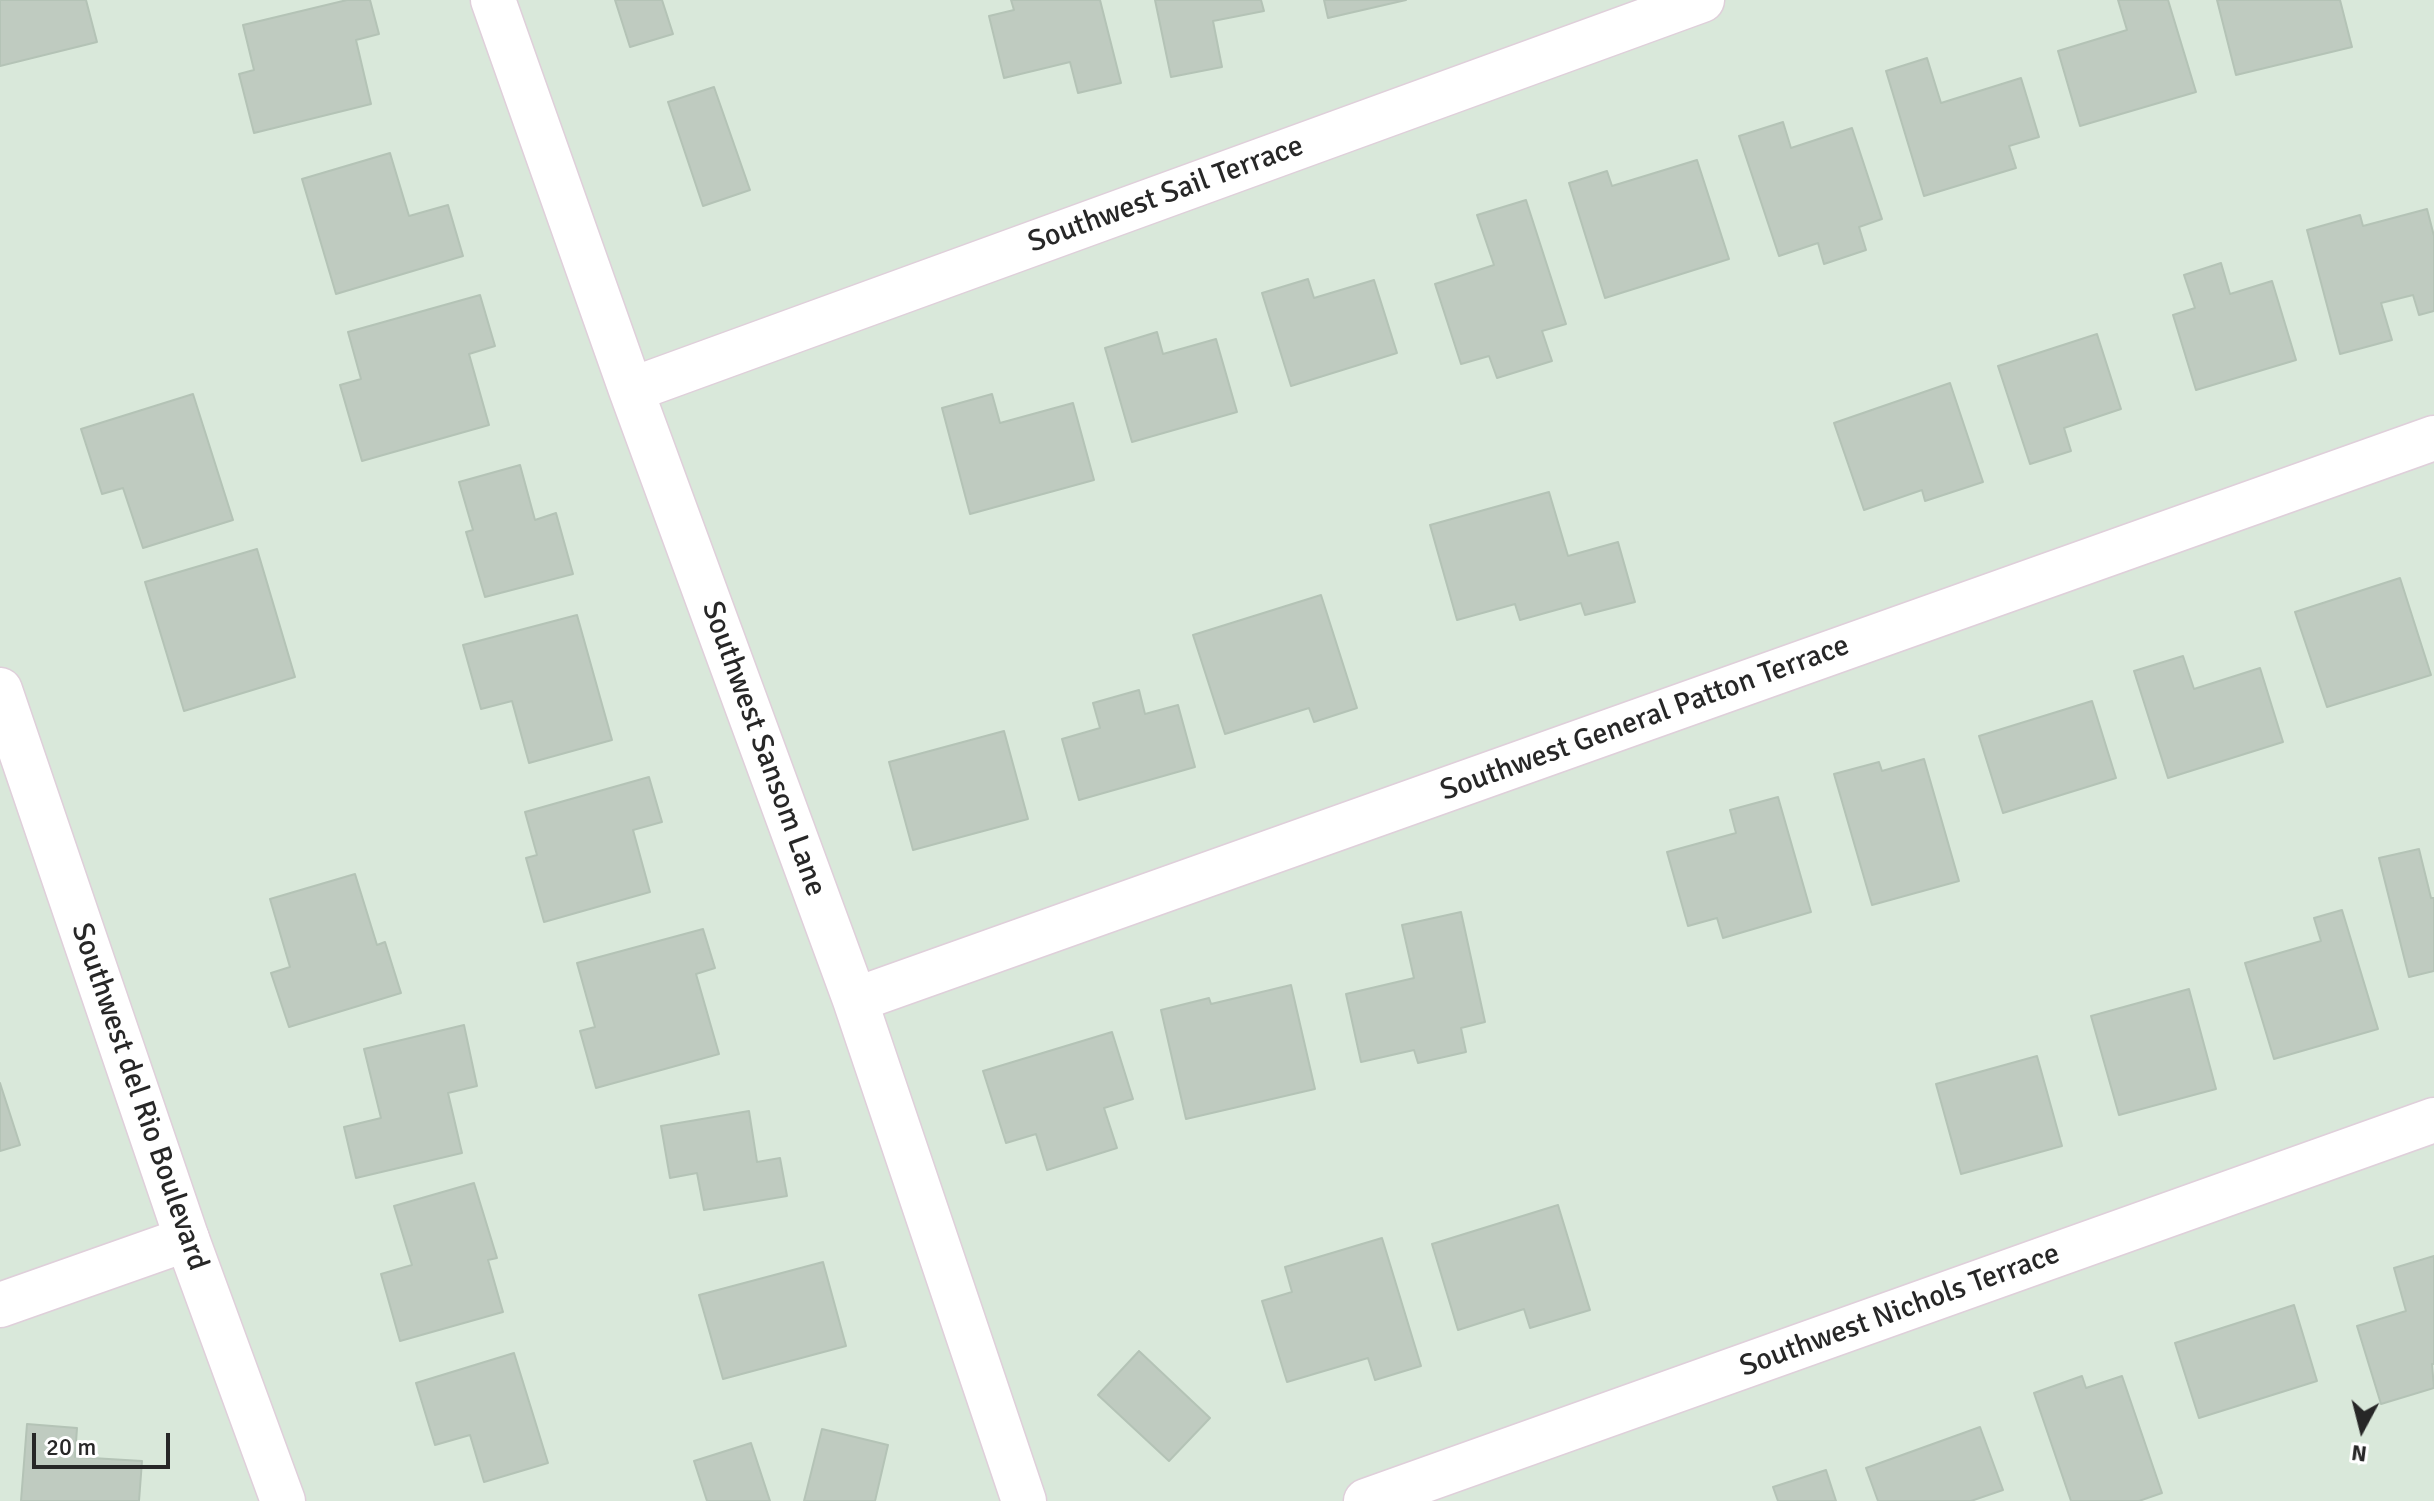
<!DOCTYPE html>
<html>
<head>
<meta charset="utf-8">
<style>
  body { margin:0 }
  #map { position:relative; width:2434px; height:1501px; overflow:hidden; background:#d9e8da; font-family:Signika,sans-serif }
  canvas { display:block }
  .north { position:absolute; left:2322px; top:1389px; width:80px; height:80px; -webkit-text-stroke:6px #fff; paint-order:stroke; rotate:187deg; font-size:22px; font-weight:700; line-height:32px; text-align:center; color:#272727 }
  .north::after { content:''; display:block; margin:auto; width:28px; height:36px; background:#272727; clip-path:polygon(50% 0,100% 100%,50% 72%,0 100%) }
  .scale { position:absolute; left:32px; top:1433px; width:138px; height:36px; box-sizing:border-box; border:4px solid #272727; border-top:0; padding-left:10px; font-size:24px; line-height:28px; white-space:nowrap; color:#272727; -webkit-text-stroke:6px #fff; paint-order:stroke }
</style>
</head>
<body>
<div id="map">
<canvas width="2434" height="1501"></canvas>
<div class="north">N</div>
<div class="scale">20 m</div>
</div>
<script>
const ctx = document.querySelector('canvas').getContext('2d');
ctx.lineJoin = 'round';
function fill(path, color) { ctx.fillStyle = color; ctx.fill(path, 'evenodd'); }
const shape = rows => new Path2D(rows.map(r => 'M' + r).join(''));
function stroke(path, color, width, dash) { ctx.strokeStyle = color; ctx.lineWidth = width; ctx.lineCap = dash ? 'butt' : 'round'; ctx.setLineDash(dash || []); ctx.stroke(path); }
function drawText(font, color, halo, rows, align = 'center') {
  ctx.font = font + ' Signika,sans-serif'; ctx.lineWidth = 8; ctx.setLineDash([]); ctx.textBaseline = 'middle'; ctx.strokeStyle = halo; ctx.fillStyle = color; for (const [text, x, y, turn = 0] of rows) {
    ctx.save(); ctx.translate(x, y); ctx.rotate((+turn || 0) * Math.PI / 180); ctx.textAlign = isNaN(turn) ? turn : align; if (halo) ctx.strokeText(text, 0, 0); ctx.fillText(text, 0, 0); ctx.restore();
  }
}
const building = shape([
  [0,0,86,0,97,42,0,66,0,0],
  [347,0,370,0,379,34,356,40,371,104,254,133,239,74,254,70,243,25,347,0],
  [615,0,662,0,673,34,630,47,615,0],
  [1011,0,1100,0,1121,83,1078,93,1070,62,1004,78,989,16,1014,10,1011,0],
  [1155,0,1261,0,1264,11,1213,21,1222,67,1171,77,1155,0],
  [1324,0,1406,0,1328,18,1324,0],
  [2118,0,2168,0,2196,92,2080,126,2058,51,2127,30,2118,0],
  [2217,0,2340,0,2352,47,2236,75,2217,0],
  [1927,58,1941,103,2021,78,2039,137,2009,146,2016,168,1924,196,1886,71,1927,58],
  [714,87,750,190,703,206,668,102,714,87],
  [1783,122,1791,148,1852,128,1882,219,1859,227,1866,250,1824,264,1818,243,1779,256,1739,136,1783,122],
  [390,153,409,216,448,205,463,256,336,294,302,179,390,153],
  [1697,160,1729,259,1605,298,1569,183,1607,171,1612,186,1697,160],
  [1526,200,1566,324,1542,331,1552,361,1497,378,1489,356,1461,364,1435,284,1494,265,1477,215,1526,200],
  [2427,209,2434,236,2434,311,2419,315,2413,295,2381,303,2392,340,2340,354,2307,230,2360,215,2363,226,2427,209],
  [2221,263,2230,294,2272,281,2296,360,2196,390,2173,315,2195,308,2184,275,2221,263],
  [1308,279,1314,298,1374,280,1397,353,1291,386,1262,293,1308,279],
  [480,295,495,346,469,354,489,425,362,461,340,385,361,379,348,332,480,295],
  [1157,332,1163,354,1216,339,1237,412,1132,442,1105,348,1157,332],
  [2097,334,2121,409,2064,428,2071,451,2030,464,1998,366,2097,334],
  [1950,383,1983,482,1925,501,1922,490,1864,510,1834,423,1950,383],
  [193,394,233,520,143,548,123,488,102,494,81,429,193,394],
  [992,394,1000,423,1073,403,1094,480,970,514,942,408,992,394],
  [520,465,535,520,556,513,573,574,485,597,466,532,473,530,459,482,520,465],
  [1549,492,1568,556,1618,542,1635,602,1585,615,1581,603,1520,620,1515,604,1457,620,1430,525,1549,492],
  [257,549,295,677,184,711,145,582,257,549],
  [2400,578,2431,675,2327,707,2295,612,2400,578],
  [1321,595,1357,708,1314,722,1309,708,1225,734,1193,635,1321,595],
  [577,615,612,740,529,763,512,701,481,709,463,645,577,615],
  [2183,656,2194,689,2260,668,2283,742,2168,778,2134,671,2183,656],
  [1139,690,1145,714,1178,705,1195,767,1079,800,1062,739,1100,728,1093,703,1139,690],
  [2092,701,2116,778,2003,813,1979,736,2092,701],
  [1004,731,1028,819,913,850,889,762,1004,731],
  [1924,759,1959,881,1872,905,1834,774,1879,762,1882,771,1924,759],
  [649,777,662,822,633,830,650,892,544,922,526,858,537,855,525,812,649,777],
  [1778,797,1811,912,1723,938,1717,918,1688,926,1667,852,1736,833,1730,810,1778,797],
  [2419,849,2431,898,2434,898,2434,971,2409,977,2379,858,2419,849],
  [355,874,377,945,385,942,401,993,289,1027,271,973,290,967,270,899,355,874],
  [2342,910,2378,1029,2274,1059,2245,963,2321,941,2314,918,2342,910],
  [1461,912,1485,1022,1461,1028,1466,1052,1418,1063,1414,1050,1361,1062,1346,994,1414,978,1402,925,1461,912],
  [703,929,715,968,696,974,719,1054,596,1088,580,1031,595,1027,577,963,703,929],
  [1291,985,1315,1089,1186,1119,1161,1010,1209,998,1211,1004,1291,985],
  [2189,989,2216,1089,2119,1115,2091,1016,2189,989],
  [464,1025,477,1086,448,1093,462,1153,356,1178,344,1127,381,1118,364,1049,464,1025],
  [1112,1032,1133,1099,1104,1108,1117,1148,1047,1170,1036,1134,1006,1143,983,1071,1112,1032],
  [2037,1056,2062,1146,1961,1174,1936,1084,2037,1056],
  [0,1083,20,1145,0,1151,0,1083],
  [749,1111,757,1162,780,1158,787,1196,704,1210,697,1173,670,1178,661,1126,749,1111],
  [474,1183,497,1258,488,1260,503,1312,400,1341,381,1274,412,1265,394,1206,474,1183],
  [1558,1205,1590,1310,1530,1328,1524,1309,1458,1330,1432,1244,1558,1205],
  [1382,1238,1421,1366,1375,1380,1368,1358,1287,1382,1262,1301,1292,1292,1285,1267,1382,1238],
  [2434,1256,2434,1364,2432,1364,2434,1388,2381,1404,2357,1326,2406,1311,2394,1268,2434,1256],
  [823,1262,846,1346,723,1379,699,1295,823,1262],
  [2294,1305,2317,1381,2199,1418,2175,1343,2294,1305],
  [1139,1351,1210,1418,1169,1461,1098,1395,1139,1351],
  [514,1353,548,1463,484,1482,470,1435,435,1445,416,1383,514,1353],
  [2082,1376,2086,1388,2122,1376,2162,1493,2139,1501,2071,1501,2034,1393,2082,1376],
  [27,1424,77,1428,75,1457,142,1461,139,1501,21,1501,27,1424],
  [1980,1427,2003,1490,1971,1501,1878,1501,1866,1468,1980,1427],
  [822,1429,888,1445,875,1501,804,1501,822,1429],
  [751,1443,770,1501,707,1501,694,1461,751,1443],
  [1826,1470,1836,1501,1778,1501,1773,1487,1826,1470]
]);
fill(building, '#bfcbc0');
stroke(building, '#b4c3b6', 2);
const minor = shape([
  [493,0,631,390,855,1000,1024,1501],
  [631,390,1702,0],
  [855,1000,2434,438],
  [0,1305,187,1239],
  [1366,1501,2434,1120]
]);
const tertiary = shape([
  [0,690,187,1239,283,1501]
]);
stroke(minor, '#dfcfda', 47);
stroke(tertiary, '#dfcfda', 47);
stroke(minor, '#fff', 44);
stroke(tertiary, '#fff', 44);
drawText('30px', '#272727', '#fff', [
  ["Southwest Sail Terrace",1166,195,-20],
  ["Southwest General Patton Terrace",1645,719,-20],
  ["Southwest Sansom Lane",763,749,70],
  ["Southwest del Rio Boulevard",139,1097,71],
  ["Southwest Nichols Terrace",1900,1311,-20]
]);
</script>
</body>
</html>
